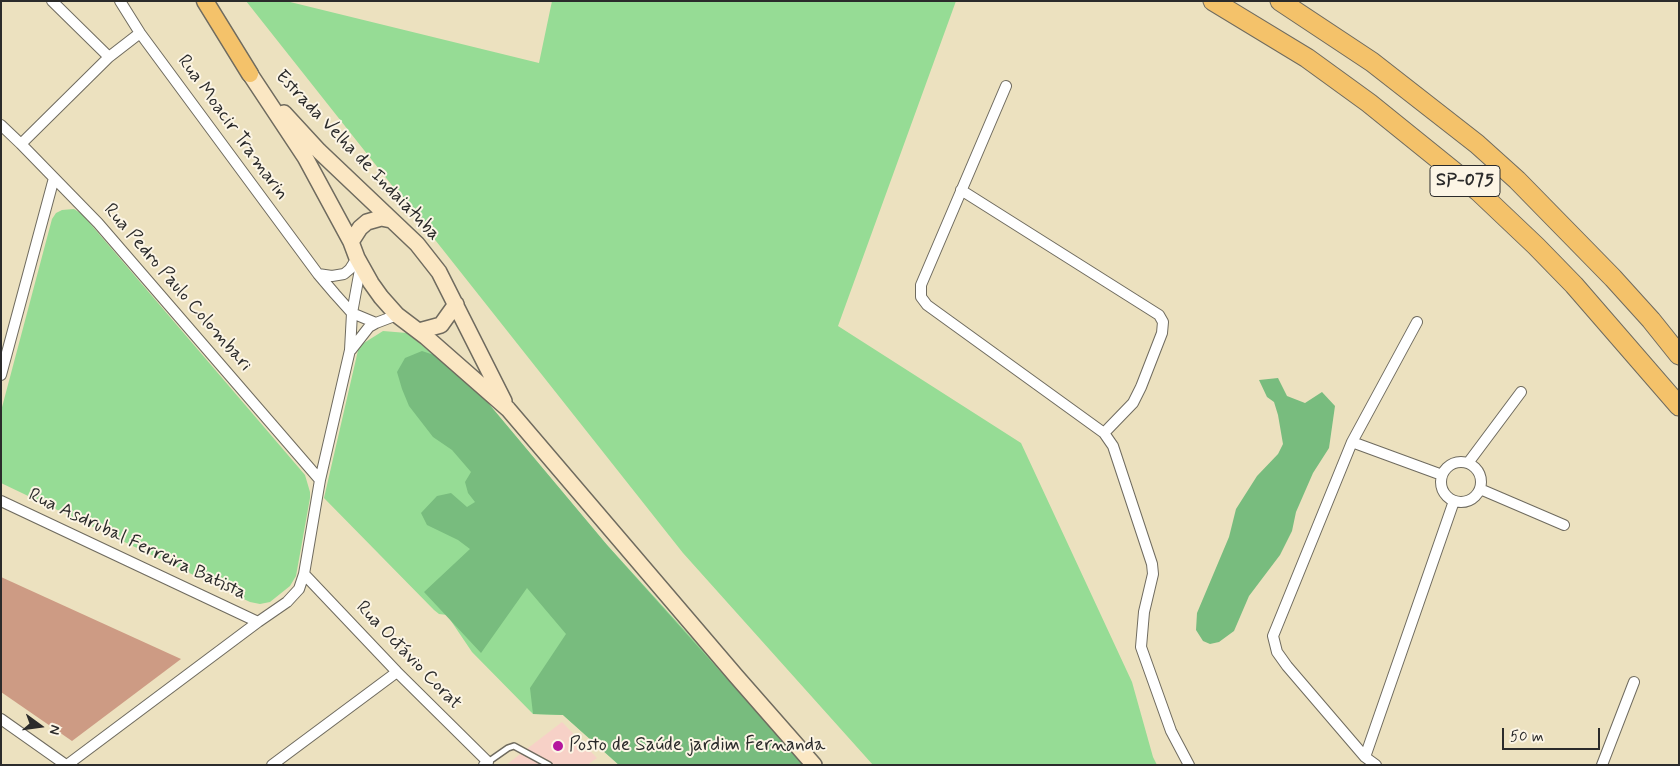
<!DOCTYPE html>
<html>
<head>
<meta charset="utf-8">
<style>
  body { margin:0 }
  #map { position:relative; width:1680px; height:766px; overflow:hidden; background:#ece1bf; font-family:Mynerve,sans-serif }
  canvas { display:block }
  .frame { position:absolute; inset:0; border:2px solid #2b2b2b; pointer-events:none }
  .north { position:absolute; left:15px; top:701px; width:50px; height:50px; -webkit-text-stroke:4px #fcf5e5; paint-order:stroke; rotate:104deg; font-size:14px; font-weight:700; line-height:20px; text-align:center; color:#2b2b2b }
  .north::after { content:''; display:block; margin:auto; width:18px; height:22px; background:#2b2b2b; clip-path:polygon(50% 0,100% 100%,50% 72%,0 100%) }
  .scale { position:absolute; left:1502px; top:728px; width:98px; height:22px; box-sizing:border-box; border:2px solid #2b2b2b; border-top:0; padding-left:6px; font-size:15px; line-height:18px; white-space:nowrap; color:#2b2b2b; -webkit-text-stroke:4px #fcf5e5; paint-order:stroke }
</style>
</head>
<body>
<div id="map">
<canvas width="1680" height="766"></canvas>
<div class="frame"></div>
<div class="north">N</div>
<div class="scale">50 m</div>
</div>
<script>
const ctx = document.querySelector('canvas').getContext('2d');
ctx.lineJoin = 'round';
function fill(path, color) { ctx.fillStyle = color; ctx.fill(path, 'evenodd'); }
const shape = rows => new Path2D(rows.map(r => 'M' + r).join(''));
function stroke(path, color, width, dash) { ctx.strokeStyle = color; ctx.lineWidth = width; ctx.lineCap = dash ? 'butt' : 'round'; ctx.setLineDash(dash || []); ctx.stroke(path); }
function drawText(font, color, halo, rows, align = 'center') {
  ctx.font = font + ' Mynerve,sans-serif'; ctx.lineWidth = 4; ctx.setLineDash([]); ctx.textBaseline = 'middle'; ctx.strokeStyle = halo; ctx.fillStyle = color; for (const [text, x, y, turn = 0] of rows) {
    ctx.save(); ctx.translate(x, y); ctx.rotate((+turn || 0) * Math.PI / 180); ctx.textAlign = isNaN(turn) ? turn : align; if (halo) ctx.strokeText(text, 0, 0); ctx.fillText(text, 0, 0); ctx.restore();
  }
}
fill(shape([
  [562,722,597,758,587,765,506,765]
]), '#f7d1c7');
fill(shape([
  [246,1,286,1,539,63,552,1,956,1,838,326,1021,443,1132,682,1153,757,1157,765,873,765,683,553],
  [74,209,82,214,305,475,310,492,310,498,296,576,290,586,270,602,260,604,250,602,1,483,1,411,52,219,56,213,62,210],
  [383,331,407,333,478,391,607,545,699,646,794,755,619,765,563,715,533,714,472,652,447,615,439,614,434,610,324,498,359,346]
]), '#96dc95');
fill(shape([
  [422,351,434,355,478,391,607,545,804,765,619,765,563,715,533,714,530,688,566,634,527,588,481,653,424,592,470,549,458,540,427,525,421,513,437,496,451,493,467,507,475,502,468,493,465,482,471,472,452,450,433,437,409,406,402,389,397,372,405,358],
  [1278,378,1287,396,1305,403,1322,392,1335,406,1329,448,1313,473,1296,512,1292,531,1280,555,1249,596,1234,631,1219,642,1210,644,1203,641,1196,630,1197,613,1229,537,1236,509,1257,476,1278,454,1283,444,1278,415,1274,402,1267,397,1259,380]
]), '#78bc7e');
fill(shape([
  [1,577,181,659,72,741,1,692]
]), '#cd9b84');
const lane = shape([
  [488,762,508,748,514,746,549,765]
]);
const street = shape([
  [52,1,109,57],
  [120,1,140,33,318,274,335,294,352,313,376,323,397,315],
  [1006,86,921,285,921,297,927,305,1104,433,1113,446,1152,564,1153,574,1144,612,1141,647,1171,731,1189,765],
  [1,125,21,144,98,223,320,480],
  [21,144,109,57,140,33],
  [961,190,1159,315,1163,322,1162,333,1141,387,1133,403,1104,433],
  [318,274,332,276,344,274,350,269,357,258],
  [351,350,369,327,376,323],
  [1,375,54,178],
  [1352,442,1442,475],
  '1441 482a20 20 0 1 1 40 0a20 20 0 1 1-40 0Z',
  [1468,463,1521,392],
  [1480,489,1564,525],
  [1,501,258,622],
  [304,574,397,672,488,762,484,765],
  [1,719,66,765],
  [1365,757,1454,501],
  [67,765,258,622,287,602,299,589,304,574,320,480,350,350,352,313,361,264],
  [272,765,397,672],
  [1376,765,1365,757,1287,666,1277,652,1273,636,1352,442,1417,322],
  [1602,765,1634,682]
]);
const secondary = shape([
  [250,74,305,157,351,242,357,258,371,283,381,297,397,315,426,337,508,409,736,676,814,765],
  [284,113,319,151,417,244,439,272,504,401],
  [351,242,360,228,367,222,381,218,391,220],
  [419,331,441,325,456,304]
]);
const primary = shape([
  [205,1,250,74]
]);
const highway = shape([
  [1213,1,1307,58,1369,103,1478,191,1536,246,1574,285,1679,406],
  [1280,1,1372,62,1477,144,1517,180,1613,278,1651,320,1679,355]
]);
stroke(lane, '#6f6b5f', 8);
stroke(street, '#6f6b5f', 12);
stroke(secondary, '#6f6b5f', 18);
stroke(primary, '#6f6b5f', 19);
stroke(highway, '#6f6b5f', 21);
stroke(lane, '#fff', 5);
stroke(street, '#fff', 10);
stroke(secondary, '#fbe7c3', 15);
stroke(primary, '#f4c26a', 16);
stroke(highway, '#f4c26a', 19);
for (const [x, y, r, color] of [
  [558,746,6,"#b5179e"]
]) { const dot = new Path2D(); dot.arc(x, y, r, 0, 2 * Math.PI); ctx.fillStyle = color; ctx.fill(dot); stroke(dot, '#fcf5e5', 2); }
for (const [x, y, w] of [
  [1465,181,70]
]) { const box = new Path2D(); box.roundRect(x - w / 2, y - 15.5, w, 31, 4); ctx.fillStyle = '#fcf5e5'; ctx.fill(box); stroke(box, '#2b2b2b', 1); }
drawText('bold 18px', '#2b2b2b', null, [
  ["SP-075",1465,181]
]);
drawText('19px', '#2b2b2b', '#fcf5e5', [
  ["Rua Moacir Tramarin",232,128,54],
  ["Estrada Velha de Indaiatuba",357,156,46],
  ["Rua Pedro Paulo Colombari",177,288,49],
  ["Rua Asdrubal Ferreira Batista",137,545,25],
  ["Rua Octávio Corat",408,656,46]
]);
drawText('19px', '#2b2b2b', '#fcf5e5', [
  ["Posto de Saúde jardim Fernanda",569,746]
], 'left');
</script>
</body>
</html>
